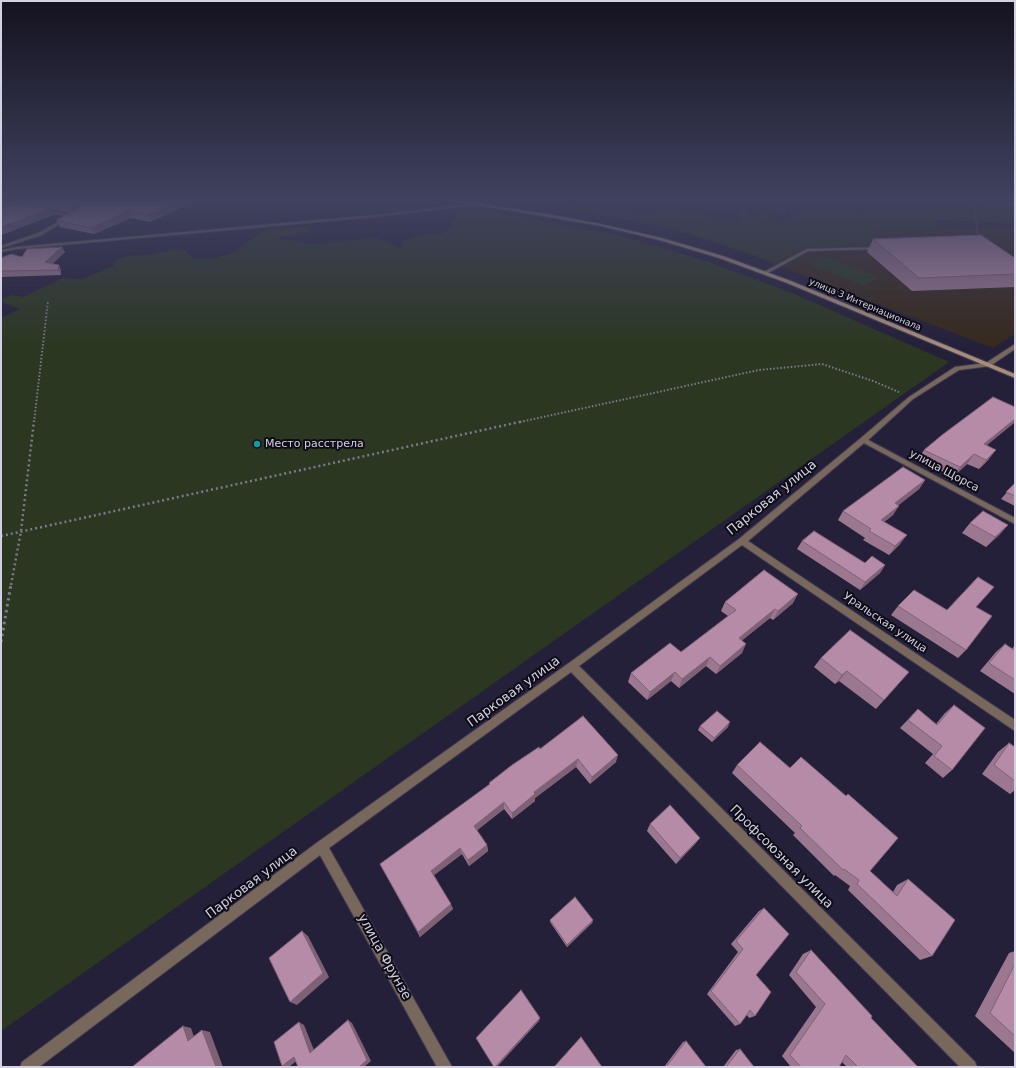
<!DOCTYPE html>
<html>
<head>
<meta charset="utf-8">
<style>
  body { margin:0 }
  #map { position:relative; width:1016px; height:1068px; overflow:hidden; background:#252039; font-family:"DejaVu Sans",sans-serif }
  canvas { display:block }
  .frame { position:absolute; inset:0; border:2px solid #d2d0e1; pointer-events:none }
</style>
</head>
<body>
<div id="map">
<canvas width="1016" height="1068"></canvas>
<div class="frame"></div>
</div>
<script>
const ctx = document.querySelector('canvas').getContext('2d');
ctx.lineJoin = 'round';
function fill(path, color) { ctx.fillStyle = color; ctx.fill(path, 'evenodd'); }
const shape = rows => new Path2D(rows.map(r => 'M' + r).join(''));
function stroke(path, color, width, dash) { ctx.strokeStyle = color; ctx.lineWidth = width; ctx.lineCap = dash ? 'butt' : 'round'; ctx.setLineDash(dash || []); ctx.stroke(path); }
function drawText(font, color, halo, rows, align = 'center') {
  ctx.font = font + ' "DejaVu Sans",sans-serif'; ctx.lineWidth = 4; ctx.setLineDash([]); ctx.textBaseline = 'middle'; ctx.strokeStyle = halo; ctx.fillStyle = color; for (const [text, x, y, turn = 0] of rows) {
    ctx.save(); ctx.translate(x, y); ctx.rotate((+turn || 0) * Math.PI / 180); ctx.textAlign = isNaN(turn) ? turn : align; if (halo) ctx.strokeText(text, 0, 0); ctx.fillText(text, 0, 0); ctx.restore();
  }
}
fill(shape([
  [864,226,1015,227,1015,334,993,348,766,261,800,244]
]), '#36291c');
fill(shape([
  [281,200,421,200,454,205,366,214],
  [541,200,569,204,608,202,639,217,660,208,741,222,737,210,745,209,751,211,746,214,753,218,771,211,762,204,776,204,788,210,786,215,771,213,768,217,781,223,810,206,844,205,863,212,887,202,1015,203,1015,223,932,220,941,229,874,230,885,244,803,248,776,263,669,227,525,202],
  [479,209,621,236,706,261,792,293,949,362,1,1031,1,318,20,309,4,303,1,299,13,295,23,297,63,278,82,279,112,267,117,259,129,256,147,255,181,248,194,258,211,259,232,253,267,229,309,227,310,232,296,235,280,236,279,239,314,244,375,238,389,243,401,249,403,241,420,236,444,233,452,226,456,218,455,210],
  [823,256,880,277,864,286,807,263]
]), '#2c3721');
const lane = shape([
  [478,203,479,205,374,217,17,249,1,252,1,250,17,247,374,215,478,203],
  [880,247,882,248,882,249,808,251,766,274,762,273,807,249,880,247]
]);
const street = shape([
  [42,209,71,215,73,216,71,217,41,211,42,209],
  [65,218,68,219,42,235,1,248,1,246,38,233,65,218],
  [1015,344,1015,349,990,366,959,370,913,399,868,440,1015,518,1015,524,864,443,748,541,1015,720,1015,731,742,545,579,666,975,1062,977,1067,960,1067,571,672,329,848,452,1067,437,1067,320,855,39,1067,20,1067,22,1062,318,842,569,663,739,539,861,438,909,397,955,367,986,363,1015,344]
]);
const secondary = shape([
  [447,200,455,200,542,213,601,224,662,238,723,256,791,281,1015,374,1015,378,787,283,719,258,659,240,601,226,447,200]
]);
stroke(lane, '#413c54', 2);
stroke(street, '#413c54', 2);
stroke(secondary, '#413c54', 2);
stroke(shape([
  [558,200,676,200],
  [684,200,792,201,844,204,864,200],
  [974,200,978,238],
  [861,202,953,201,996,207,1015,203]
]), '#7d7a8f', 1.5, [1, 1.5]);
stroke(shape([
  [34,422,48,301],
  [520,422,759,370,822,364,873,381,901,393]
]), '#7d7a8f', 2, [1.5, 2]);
stroke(shape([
  [1,536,524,421],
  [11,585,21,531,34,421]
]), '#7d7a8f', 2.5, [2, 3]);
stroke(shape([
  [1,642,11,584]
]), '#7d7a8f', 3, [2.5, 3.5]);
fill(lane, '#78685b');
fill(street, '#78685b');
fill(secondary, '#a88e79');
fill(shape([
  [1,200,198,200,150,222,131,218,94,234,60,227,56,220,70,213,50,209,53,215,1,235],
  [873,239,1015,258,1015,287,912,291,867,252],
  [65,252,52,264,59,265,61,271,61,275,1,277,1,258],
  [1015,407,1015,422,987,445,989,459,979,469,967,464,953,477,918,459,924,450],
  [925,480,919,489,898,505,893,515,884,522,900,544,889,555,863,540,865,538,838,520,843,511],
  [1015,483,1015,506,1001,499],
  [970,523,1008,525,999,535,986,547,962,533],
  [802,541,865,563,885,565,880,573,860,590,797,549],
  [725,602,793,603,773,620,770,618,742,640,742,653,716,674,706,666,679,688,671,681,647,700,628,682,631,673,681,652,728,616,721,611],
  [898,606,947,610,976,607,966,650,958,658,891,615],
  [850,630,884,700,876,709,839,681,835,684,814,667,821,658],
  [1005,644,1012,649,1015,645,1015,694,980,671,996,652],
  [954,705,952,770,943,778,925,763,933,754,900,728,918,709,936,724,945,713],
  [700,726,728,727,712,742,698,730],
  [1009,743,1015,747,1015,790,1010,794,982,774,998,752],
  [540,749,616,762,590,784,576,767,535,798,535,801,512,819,504,809,477,830,487,845,488,851,469,866,462,854,434,875,453,909,420,937,380,864,489,785,489,783],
  [737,765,870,871,893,892,897,885,908,879,932,956,920,960,848,890,850,886,835,875,834,876,793,835,795,833,732,773],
  [650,824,700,838,695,844,676,864,647,831],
  [764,908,756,975,755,1016,749,1018,747,1015,740,1024,735,1026,707,994,738,952,731,944,759,911],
  [550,920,593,920,592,923,567,947,550,922],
  [811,950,871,1018,918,1067,847,1067,842,1062,839,1067,791,1067,782,1056,816,1007,789,975,803,954],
  [1015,951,1015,1053,975,1016,1009,953],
  [686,1041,706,1067,664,1067,683,1042],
  [740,1049,754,1067,723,1067,736,1050]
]), '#9c7890');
fill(shape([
  [83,200,98,200,72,213,69,207],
  [182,200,198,200,150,222,147,215],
  [50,209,53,215,1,235,1,227],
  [128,211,131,218,94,234,91,228],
  [62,247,65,252,48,267,45,262],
  [59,265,61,271,61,275,58,270],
  [1015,419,1015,422,977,453,984,444],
  [996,450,989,459,979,469,986,460],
  [974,454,967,464,953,477,960,467],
  [925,480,919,489,889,513,895,503],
  [899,506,893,515,875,529,881,520],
  [1008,525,999,535,986,547,995,537],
  [907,535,900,544,889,555,895,546],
  [885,565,880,573,860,590,865,582],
  [798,594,793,603,773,620,778,611],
  [775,609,770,618,734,647,739,638],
  [746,644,742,653,716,674,720,666],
  [710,657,706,666,679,688,682,679],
  [847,671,839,681,835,684,842,675],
  [675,672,671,681,647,700,650,692],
  [730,722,728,727,712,742,714,738],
  [618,755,616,762,590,784,592,777],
  [578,759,576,767,535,798,535,801,512,819,512,813,534,792],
  [504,802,504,809,475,832,474,826],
  [700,838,695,844,676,864,680,858],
  [487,845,488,851,469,866,468,860],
  [460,848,462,854,433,876,431,871],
  [451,904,453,909,420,937,418,932],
  [593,920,592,923,567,947,567,945],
  [302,931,308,936,329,977,297,1005,290,1002],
  [540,1018,539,1021,497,1067,495,1067],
  [348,1020,352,1023,371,1061,364,1067,359,1067],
  [299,1022,304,1025,316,1055,310,1053],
  [183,1026,191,1028,196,1043,188,1041],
  [202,1030,210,1032,223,1067,216,1067],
  [294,1057,300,1058,289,1067,282,1066]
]), '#7f6176');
const building = shape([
  [1,200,9,200,50,209,1,227,1,200],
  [32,200,83,200,69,207,32,200],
  [94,200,182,200,147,215,128,211,91,228,56,220,94,200],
  [981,235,1015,258,1015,274,919,278,873,239,981,235],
  [62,247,45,262,59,265,58,270,1,271,1,258,11,254,22,257,27,249,62,247],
  [993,397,1015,407,1015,419,984,444,996,450,986,460,974,454,960,467,924,450,942,435,993,397],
  [903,467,925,480,895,503,899,506,881,520,907,535,895,546,869,531,871,529,843,511,903,467],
  [1015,483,1015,496,1006,492,1015,483],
  [983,511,1008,525,995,537,970,523,983,511],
  [814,531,865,563,872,556,885,565,865,582,802,541,814,531],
  [764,570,798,594,778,611,775,609,739,638,746,644,720,666,710,657,682,679,675,672,650,692,631,673,670,643,681,652,736,610,725,602,764,570],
  [978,577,994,587,976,607,992,616,966,650,898,606,914,590,947,610,978,577],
  [850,630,909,672,884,700,847,671,842,675,821,658,850,630],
  [1005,644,1014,650,1015,648,1015,680,989,663,1005,644],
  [954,705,985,728,952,770,934,756,942,746,908,720,918,709,937,725,954,705],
  [717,711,730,722,714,738,700,726,717,711],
  [583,716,618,755,592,777,578,759,534,792,535,794,512,813,504,802,474,826,487,845,468,860,460,848,431,871,451,904,418,932,380,864,490,784,489,783,512,765,539,747,540,749,583,716],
  [760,742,790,768,801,757,846,796,848,794,898,838,870,871,897,896,908,879,955,920,932,956,857,884,859,880,844,869,843,870,800,828,802,826,737,765,760,742],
  [1009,743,1015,747,1015,781,994,765,1009,743],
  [670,805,700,838,680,858,650,824,670,805],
  [575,897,593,920,567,945,550,920,575,897],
  [764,908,789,934,756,975,771,992,755,1016,750,1010,740,1024,711,991,743,949,736,941,764,908],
  [302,931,323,973,290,1002,269,958,302,931],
  [811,950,872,1016,871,1018,918,1067,858,1067,846,1055,839,1067,801,1067,790,1055,825,1004,796,972,811,950],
  [1015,964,1015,1036,990,1013,1015,964],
  [521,990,540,1018,495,1067,494,1067,476,1038,521,990],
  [348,1020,367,1060,359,1067,298,1067,294,1057,282,1066,274,1042,299,1022,310,1053,348,1020],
  [183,1026,188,1041,202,1030,216,1067,132,1067,183,1026],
  [581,1037,602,1067,554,1067,581,1037],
  [686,1041,706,1067,666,1067,686,1041],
  [740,1049,754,1067,726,1067,740,1049]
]);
fill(building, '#b58ba8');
stroke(building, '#7f6176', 1);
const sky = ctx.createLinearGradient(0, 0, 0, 349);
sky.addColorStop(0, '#14121f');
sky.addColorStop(0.57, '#40425f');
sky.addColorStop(1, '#40425f00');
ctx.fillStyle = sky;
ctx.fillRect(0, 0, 1016, 349);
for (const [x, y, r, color] of [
  [257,444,4,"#0f9aa8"]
]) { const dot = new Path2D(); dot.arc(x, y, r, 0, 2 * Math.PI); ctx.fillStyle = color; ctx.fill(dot); stroke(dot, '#0e0c17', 1.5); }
drawText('9px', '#d2d0e1', '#0e0c17', [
  ["улица 3 Интернационала",865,305,23]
]);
drawText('11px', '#d2d0e1', '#0e0c17', [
  ["Место расстрела",265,444]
], 'left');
drawText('11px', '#d2d0e1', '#0e0c17', [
  ["улица Щорса",944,471,28],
  ["Уральская улица",885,623,34]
]);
drawText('13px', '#d2d0e1', '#0e0c17', [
  ["Парковая улица",772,498,-39],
  ["Парковая улица",514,692,-36],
  ["Профсоюзная улица",781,857,45],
  ["Парковая улица",252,883,-37],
  ["улица Фрунзе",384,957,61]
]);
</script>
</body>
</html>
